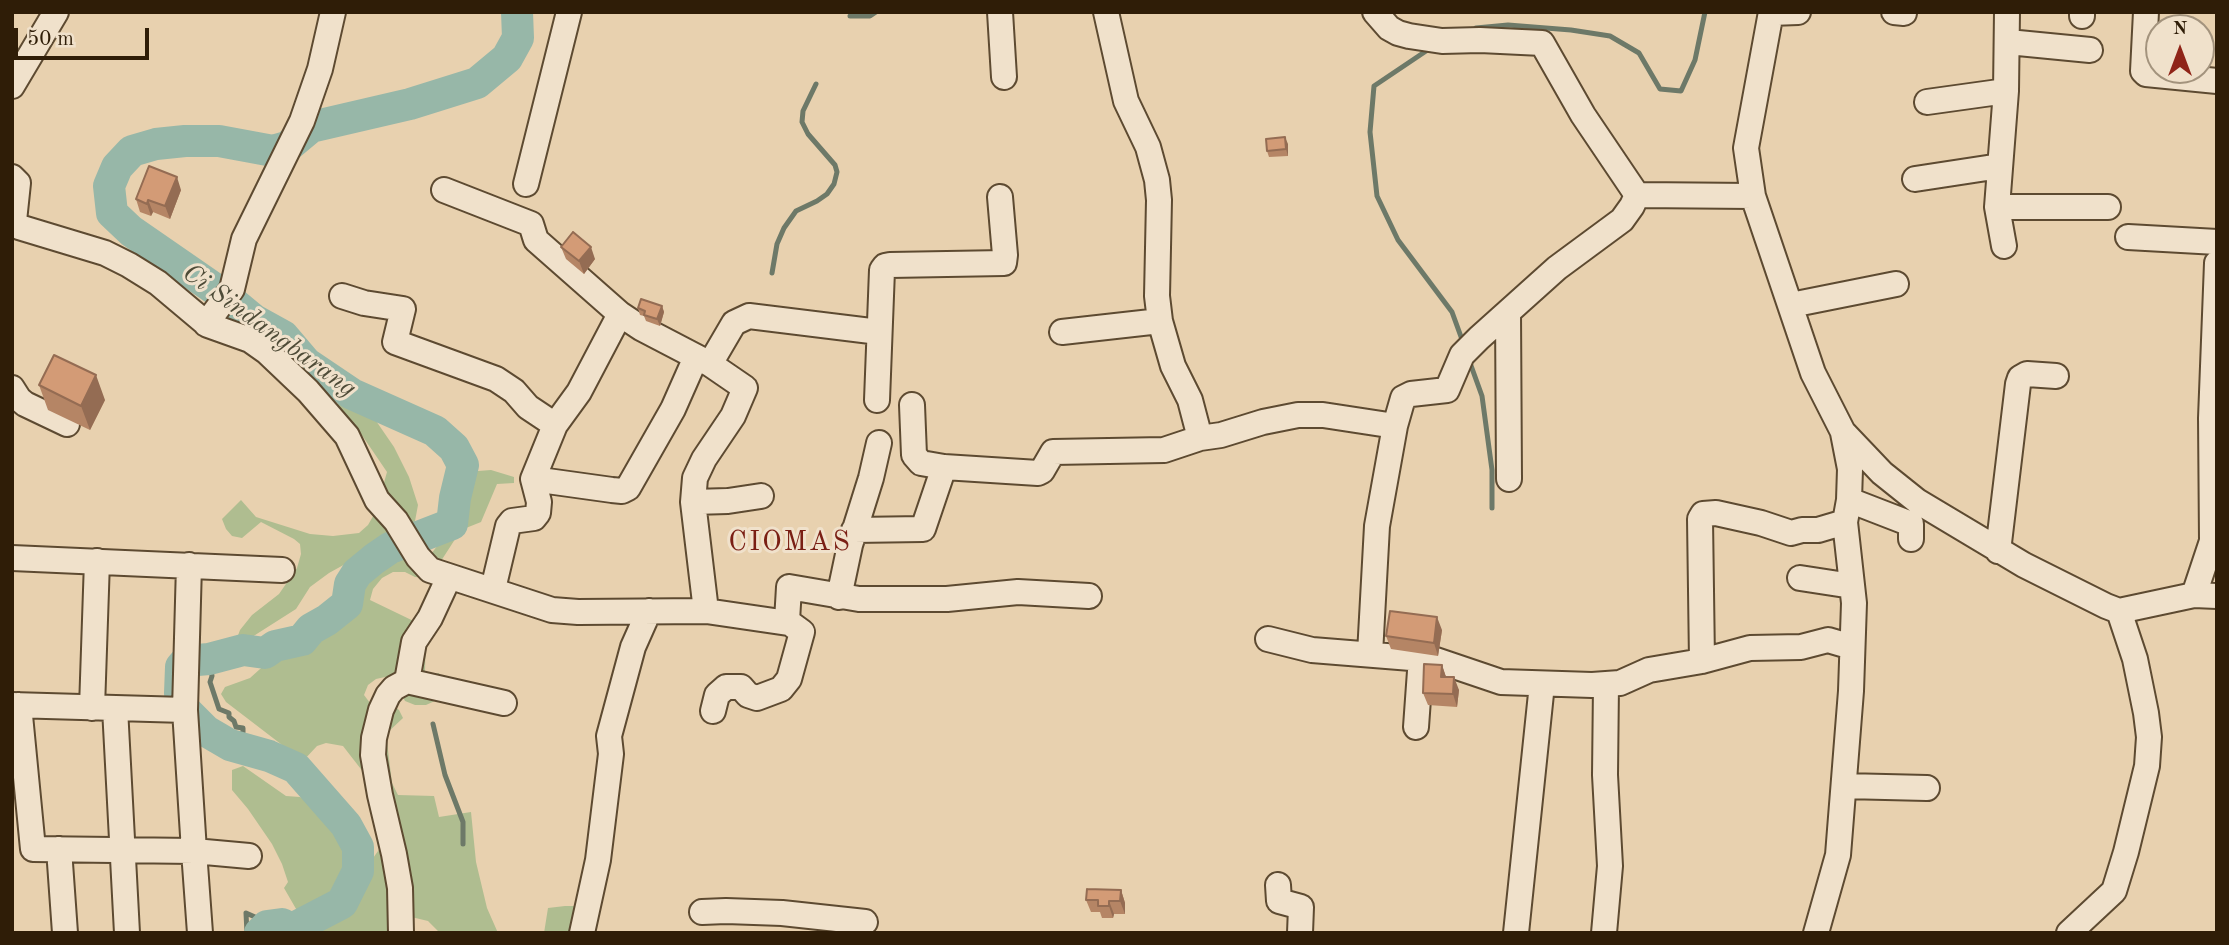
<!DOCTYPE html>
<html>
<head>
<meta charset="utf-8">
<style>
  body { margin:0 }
  #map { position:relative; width:2229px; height:945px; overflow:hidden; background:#e8d1af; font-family:"Old Standard TT",serif }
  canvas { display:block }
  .frame { position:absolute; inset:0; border:14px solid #2f1d07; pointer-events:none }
  .north { position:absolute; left:2145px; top:14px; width:70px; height:70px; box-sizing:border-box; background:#f0e1cb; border:2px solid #a3937d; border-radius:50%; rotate:0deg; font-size:19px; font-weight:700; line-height:28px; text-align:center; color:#2f1d07 }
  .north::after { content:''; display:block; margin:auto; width:24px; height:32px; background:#8f2418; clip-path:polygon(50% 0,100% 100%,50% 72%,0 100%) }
  .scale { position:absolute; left:14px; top:28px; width:135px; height:32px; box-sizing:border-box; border:4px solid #2f1d07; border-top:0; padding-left:9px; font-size:21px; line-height:24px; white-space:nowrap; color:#2f1d07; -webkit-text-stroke:5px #f0e1cb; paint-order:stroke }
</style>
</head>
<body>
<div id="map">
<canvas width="2229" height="945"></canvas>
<div class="frame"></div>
<div class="north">N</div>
<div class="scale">50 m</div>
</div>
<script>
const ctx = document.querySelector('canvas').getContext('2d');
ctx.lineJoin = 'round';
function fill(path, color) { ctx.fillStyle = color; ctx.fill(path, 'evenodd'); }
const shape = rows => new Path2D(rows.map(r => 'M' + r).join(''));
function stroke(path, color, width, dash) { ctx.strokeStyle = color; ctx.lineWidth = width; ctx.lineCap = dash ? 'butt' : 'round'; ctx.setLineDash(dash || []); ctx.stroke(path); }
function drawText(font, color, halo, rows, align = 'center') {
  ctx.font = font + ' "Old Standard TT",serif'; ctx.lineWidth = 6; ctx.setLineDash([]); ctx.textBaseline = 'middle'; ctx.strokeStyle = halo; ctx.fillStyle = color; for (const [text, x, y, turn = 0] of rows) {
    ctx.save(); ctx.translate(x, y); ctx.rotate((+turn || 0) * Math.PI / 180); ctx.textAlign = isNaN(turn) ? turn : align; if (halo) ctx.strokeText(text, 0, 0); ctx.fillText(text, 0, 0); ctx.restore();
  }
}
fill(shape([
  [343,401,355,403,372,415,394,447,409,477,418,505,415,521,412,526,396,536,329,573,310,587,296,609,241,644,236,641,240,630,252,615,279,594,297,568,301,554,300,544,294,539,261,522,242,538,232,536,226,529,222,519,241,500,256,517,310,534,333,536,359,533,368,525,376,511,387,472,355,425,334,406],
  [467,465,478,471,491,470,514,477,514,483,497,484,481,522,461,530,430,578,415,577,405,572,393,572,382,578,373,589,370,600,426,627,425,671,431,675,439,673,442,686,437,700,426,705,415,705,405,701,394,679,385,677,376,679,368,685,364,695,370,703,393,705,399,710,403,718,386,734,392,783,398,795,434,796,439,817,471,812,476,862,487,908,498,933,440,933,428,921,403,915,391,933,300,933,303,921,284,888,288,882,282,864,272,844,248,809,232,790,232,770,243,766,286,796,300,797,314,804,336,825,350,844,354,857,364,864,371,861,385,841,381,795,343,746,326,743,317,746,303,761,226,702,221,694,225,687,250,678,279,652,316,639,346,615,359,587,391,554,402,550,428,558,447,533,455,526,459,498],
  [565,906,592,906,593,933,544,933,548,908]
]), '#afbd90');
stroke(shape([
  [850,16,870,16,876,12],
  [1476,28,1508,25,1571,30,1610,36,1639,53,1660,89,1681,91,1695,60,1705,12],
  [1432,47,1374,86,1370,132,1377,196,1398,240,1452,312,1464,345],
  [772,273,777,244,784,228,796,211,817,201,827,194,834,184,837,172,835,165,808,134,802,122,803,111,816,84],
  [1469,360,1482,396,1492,470,1492,508],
  [209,659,212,676,210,682,219,709,229,713,229,717,234,721,236,727,243,728,243,732,237,740,236,747],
  [433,724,445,775,463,822,463,844],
  [247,933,246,913,255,917,267,926]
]), '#6d7968', 5);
stroke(shape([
  [260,933,267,926,282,924,292,929,342,903,358,871,358,847,346,825,296,768,269,756,230,745,206,731,184,709,180,693,181,667,186,661,209,659,243,650,265,653,275,646,302,640,311,629,327,620,347,604,350,584,357,573,374,559,390,548,452,524,455,498,463,465,454,448,435,431,352,394,306,363,283,336,254,320,225,296,131,231,112,213,109,186,117,167,132,151,156,144,185,141,219,141,273,151,287,147,311,127,410,104,477,83,507,58,518,38,517,12]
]), '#97b7a8', 32);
const minor = shape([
  [1000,12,1004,77],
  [1106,12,1126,101,1148,147,1157,180,1159,200,1157,296,1160,321,1173,366,1190,400,1200,438],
  [1375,12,1389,28,1398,33,1409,36,1442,41,1480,40,1542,43,1583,115,1637,195,1753,196],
  [1771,12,1746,148,1753,196,1813,373,1843,432,1882,473,1917,501,2024,565,2106,606,2119,611,2194,595,2217,596],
  [1894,12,1904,13],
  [2146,12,2143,71,2146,74,2217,81],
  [1771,13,1798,12],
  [2082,16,2082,12],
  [2008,42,2090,50],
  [12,86,56,12],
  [1927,102,2006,91],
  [12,177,18,183,14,221,19,227,105,253,129,265,158,283,208,325,250,340,267,352,308,391,347,436,377,500,396,521,418,557,430,570,552,610,578,612,706,611],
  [1915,179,2000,166],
  [526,184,569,12],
  [444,190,531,224,536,240,620,314],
  [1997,207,2108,207],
  [2128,237,2217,242],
  [2004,246,1997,207,2006,91,2007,12],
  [342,296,364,303,403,309,395,342,496,379,514,391,528,407,555,425],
  [1791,305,1896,284],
  [1508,312,1509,479],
  [206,324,232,289,244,239,302,121,320,69,333,12],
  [1062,332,1160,321],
  [710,364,734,323,749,316,879,332],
  [12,388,19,399,25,404,67,424],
  [877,400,882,270,885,266,890,265,1004,263,1005,255,1000,197],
  [912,405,914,455,921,463,944,467,1038,473,1042,471,1053,452,1164,450,1200,438,1221,435,1263,422,1298,415,1323,415,1395,426],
  [533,479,612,490,622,491,628,488,673,409,696,357],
  [1849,500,1911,524,1911,539],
  [693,502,728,501,761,496],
  [854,530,923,529,944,467],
  [1998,551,2018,384,2020,378,2027,374,2056,376],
  [12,558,282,570],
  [1800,578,1852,586],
  [493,589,508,526,512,521,534,518,538,513,539,502,533,479,555,425,579,392,620,314,641,328,710,364,745,388,733,416,704,459,695,478,693,502,706,611,788,623],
  [2194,595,2212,541,2211,418,2217,263],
  [839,597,850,545,871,478,879,443],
  [1268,639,1312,650,1436,660,1501,682,1592,685,1620,683,1649,670,1702,661,1750,648,1801,647,1828,640,1852,647],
  [1370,654,1377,526,1395,426,1403,398,1411,394,1447,390,1462,355,1479,338,1557,268,1622,220,1632,206,1637,195],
  [1702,661,1700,519,1703,514,1716,513,1761,523,1791,533,1802,530,1818,530,1845,522],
  [407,681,504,703],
  [12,705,185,710],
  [19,705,33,849,194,851,185,710,189,565],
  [92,708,97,561],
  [115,708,127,933],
  [713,711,717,695,726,687,741,687,748,695,757,698,781,689,789,679,802,632,787,621,789,587,859,599,947,599,1018,592,1089,596],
  [1416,727,1421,657],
  [1844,786,1927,788],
  [59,849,65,933],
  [1278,885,1279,901,1301,907,1300,933],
  [702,912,726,911,782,913,865,922],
  [200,933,194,851,249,856],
  [401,933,400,888,394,854,380,795,373,755,374,738,381,710,388,695,394,688,407,681,414,642,430,618,449,577],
  [582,933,598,860,611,754,609,736,633,647,649,611],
  [1516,933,1542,684],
  [1604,933,1610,866,1605,775,1606,685],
  [1816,933,1838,855,1851,691,1854,603,1845,522,1849,500,1850,469,1843,433],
  [2069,933,2114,891,2126,852,2147,766,2149,737,2146,713,2135,659,2119,611]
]);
stroke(minor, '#5d4a31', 28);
stroke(minor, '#f0e1cb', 24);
fill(shape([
  [1288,144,1288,156,1269,157,1267,151],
  [181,190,170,219,153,212,151,216,140,212,136,199],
  [561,247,595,259,584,274,566,259],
  [662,306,664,312,660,326,646,321,644,316,640,315,638,308],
  [39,385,105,400,90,430,48,410],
  [1442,630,1438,656,1391,649,1386,636],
  [1442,665,1446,677,1459,690,1457,707,1428,705,1423,693],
  [1121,890,1125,903,1125,914,1114,914,1113,918,1102,918,1100,912,1091,912,1086,900]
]), '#b58565');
fill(shape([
  [1285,137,1288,144,1288,156,1286,149],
  [177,177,181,190,170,219,165,206],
  [148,200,153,212,151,216,147,204],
  [591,247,595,259,584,274,579,261],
  [662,306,664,312,660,326,657,319],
  [96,375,105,400,90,430,81,406],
  [1437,617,1442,630,1438,656,1434,643],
  [1442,665,1446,677,1441,677],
  [1454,677,1459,690,1457,707,1453,694],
  [1121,890,1125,903,1125,914,1120,901],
  [1109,901,1114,914,1113,918,1109,906]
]), '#946c53');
const building = shape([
  [1285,137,1286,149,1267,151,1266,139,1285,137],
  [149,166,177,177,165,206,148,200,147,204,136,199,149,166],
  [573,232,591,247,579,261,561,247,573,232],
  [641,299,662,306,657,319,644,315,645,311,638,308,641,299],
  [54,355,96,375,81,406,39,385,54,355],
  [1390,611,1437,617,1434,643,1386,636,1390,611],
  [1424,664,1442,665,1441,677,1454,677,1453,694,1423,693,1424,664],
  [1087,889,1121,890,1120,901,1109,901,1109,906,1098,906,1098,900,1086,900,1087,889]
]);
fill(building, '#d39b76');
stroke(building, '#946c53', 2);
drawText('italic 26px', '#4e4b37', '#f0e1cb', [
  ["Ci Sindangbarang",269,331,36]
]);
ctx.letterSpacing = '2px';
drawText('28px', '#7a1f14', '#f0e1cb', [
  ["CIOMAS",790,543]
]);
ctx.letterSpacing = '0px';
</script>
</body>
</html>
